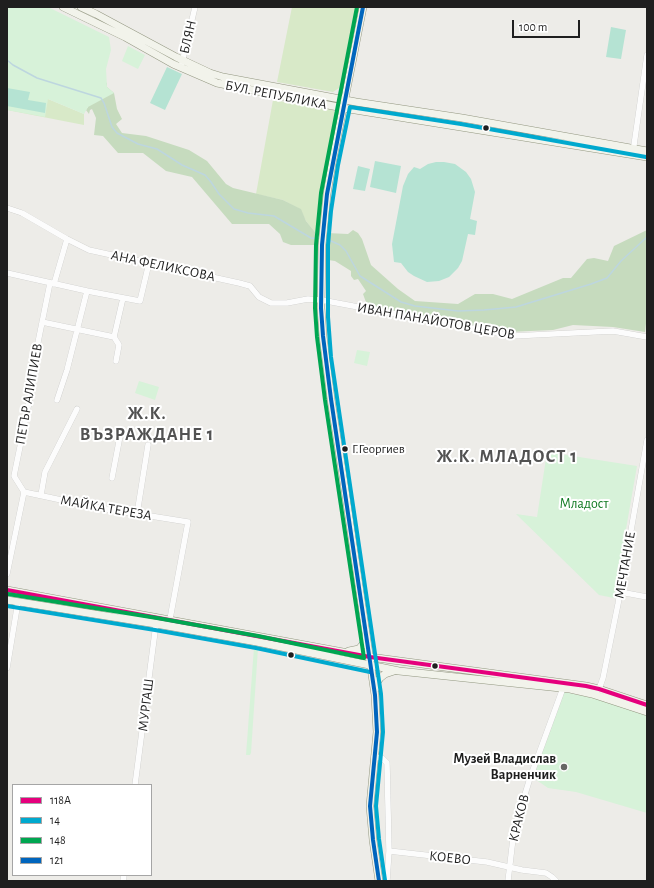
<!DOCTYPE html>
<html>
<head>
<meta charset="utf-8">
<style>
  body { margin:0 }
  #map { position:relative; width:654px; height:888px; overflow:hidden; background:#edece8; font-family:"Alegreya Sans",sans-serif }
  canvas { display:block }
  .frame { position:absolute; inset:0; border:8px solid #1f1f1f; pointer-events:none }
  .legend { position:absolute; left:12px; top:784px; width:140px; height:92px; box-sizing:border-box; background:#fff; border:1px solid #a5a5a5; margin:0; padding:5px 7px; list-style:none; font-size:12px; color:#1f1f1f }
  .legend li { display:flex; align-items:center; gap:8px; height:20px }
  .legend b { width:20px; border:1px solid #a5a5a5 }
  .scale { position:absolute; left:512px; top:20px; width:68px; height:18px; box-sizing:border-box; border:2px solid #1f1f1f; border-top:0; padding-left:5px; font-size:12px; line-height:14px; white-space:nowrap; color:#1f1f1f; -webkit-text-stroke:3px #fff; paint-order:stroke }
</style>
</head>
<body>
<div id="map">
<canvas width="654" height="888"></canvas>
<div class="frame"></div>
<ul class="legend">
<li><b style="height:5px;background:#e5007d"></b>118А</li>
<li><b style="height:5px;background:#00a9ce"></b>14</li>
<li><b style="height:5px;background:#00a651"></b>148</li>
<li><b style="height:5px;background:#0065bd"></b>121</li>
</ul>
<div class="scale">100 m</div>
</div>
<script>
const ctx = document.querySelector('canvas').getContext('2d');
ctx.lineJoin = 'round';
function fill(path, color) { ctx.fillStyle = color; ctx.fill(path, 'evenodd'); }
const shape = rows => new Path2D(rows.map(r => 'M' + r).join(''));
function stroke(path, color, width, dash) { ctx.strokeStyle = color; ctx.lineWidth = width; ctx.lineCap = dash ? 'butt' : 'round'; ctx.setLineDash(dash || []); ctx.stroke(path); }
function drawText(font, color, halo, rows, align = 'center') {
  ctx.font = font + ' "Alegreya Sans",sans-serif'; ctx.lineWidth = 4; ctx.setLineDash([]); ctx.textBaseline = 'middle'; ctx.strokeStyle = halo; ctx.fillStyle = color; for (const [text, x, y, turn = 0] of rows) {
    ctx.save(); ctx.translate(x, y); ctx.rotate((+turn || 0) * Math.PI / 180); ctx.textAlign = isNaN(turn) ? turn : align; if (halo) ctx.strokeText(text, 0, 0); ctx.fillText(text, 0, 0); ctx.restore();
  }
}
fill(shape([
  [292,7,356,7,339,88,333,92,277,82],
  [48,99,84,114,84,125,7,110,7,106],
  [273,100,333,110,336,114,329,156,319,232,315,232,306,221,300,209,283,200,256,194]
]), '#d8e9c8');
fill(shape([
  [7,47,107,83,107,87,114,93,117,109,122,119,116,124,122,133,146,136,189,150,207,161,226,184,233,188,283,200,301,209,306,221,315,232,315,245,291,245,283,242,280,234,269,224,232,224,192,177,166,171,143,153,118,153,103,136,94,135,96,118,92,109,90,110,89,114,86,110,88,107],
  [353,230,358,233,362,239,371,265,398,289,415,301,458,304,475,294,493,294,512,299,563,278,571,278,587,259,594,258,608,261,614,246,647,230,647,315,645,332,613,327,573,325,553,330,508,332,369,307,367,305,363,294,366,291,358,279,354,280,351,276,351,271,335,261,328,260,326,250,327,233,348,234]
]), '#c6dbbe');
fill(shape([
  [7,7,48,7,109,37,111,50,106,69,107,87,114,93,88,107,84,114,48,99,45,117,7,110],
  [128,46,145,55,138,69,122,61],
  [357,350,370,352,367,366,354,363],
  [139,381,159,387,155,400,135,393],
  [547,452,637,466,614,598,599,595,516,514,537,517],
  [254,647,258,648,251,753,250,755,246,755],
  [564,692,607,701,647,716,647,813,576,792,548,788,532,777]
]), '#d7f2d9');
fill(shape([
  [611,27,626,30,621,59,606,57],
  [167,67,182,74,165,110,150,103],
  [7,88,30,92,28,100,46,103,45,113,7,106],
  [375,161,401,166,396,193,370,187],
  [436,162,444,162,455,164,466,172,471,179,475,192,470,219,477,221,475,235,468,234,462,261,458,268,449,277,439,281,427,282,414,276,408,272,401,263,394,262,392,244,403,186,408,174,414,167,420,169,428,164],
  [358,166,370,169,365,191,353,189]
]), '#b5e3d3');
stroke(shape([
  [7,60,13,65,37,78,101,98,104,103,112,127,117,133,138,144,157,149,182,165,205,175,211,182,219,194,234,209,248,213,274,216,311,238,320,239],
  [325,240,331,241,340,245,346,251,360,276,401,302,415,306,458,311,484,310,516,307,591,284,607,278,621,261,647,237]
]), '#bdd6df', 1.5);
const street = shape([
  [181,67,195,7],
  [633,152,647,55],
  [7,208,22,213,67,239,89,250,239,283,250,286,259,297,271,303,287,303,308,299,321,300,513,336,613,331,647,337],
  [7,273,87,291,140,301,149,263],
  [54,284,67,239],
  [42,322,114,337,119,345,116,361],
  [114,337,123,298],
  [57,400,67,370,87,291],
  [112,478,121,431],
  [24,492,94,507,188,522,170,619],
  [41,495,45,472,77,409],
  [137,514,148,445],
  [7,574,24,492,14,476,32,388,31,377,50,283],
  [620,592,647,597],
  [7,668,18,602],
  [599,689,603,678,618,604,647,440],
  [374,757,382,758,387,763,389,851,387,881],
  [135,785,156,624],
  [389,851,487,862,522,870,546,873,552,877,556,881],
  [123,881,124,875],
  [508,881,514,830,530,778,563,688]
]);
const secondary = shape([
  [63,7,125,37,173,64,217,83,343,108,647,157],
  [81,7,96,14,176,57,210,73,223,77,356,102,462,118,647,151],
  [363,7,332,164,327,194,322,245,321,308,323,336,331,399,344,483,375,695,377,732,370,806,373,840,379,881],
  [7,590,370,657,586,686,599,689,647,705],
  [7,600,156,624,257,642,399,671,570,689,592,694,647,712],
  [349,651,359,649,364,643,366,636],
  [376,688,377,682,380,678,385,674,394,671]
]);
stroke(street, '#c6c6c4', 6);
stroke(secondary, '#939781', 8);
stroke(street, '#fcfcfc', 5.5);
stroke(secondary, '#f2f3eb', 7);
stroke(shape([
  [7,590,370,657,586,686,599,689,647,705]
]), '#e5007d', 4);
stroke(shape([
  [7,606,155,630,256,648,370,672],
  [385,880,379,839,376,806,383,732,381,694,331,357,328,317,328,245,331,211,338,165,350,107,461,124,646,157]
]), '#00a9ce', 4);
stroke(shape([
  [8,594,157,618,258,636,364,658,325,400,317,337,315,308,316,245,321,193,357,7]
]), '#00a651', 4);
stroke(shape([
  [363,7,327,194,322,245,321,308,323,336,331,399,375,695,377,732,370,806,373,840,379,881]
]), '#0065bd', 4);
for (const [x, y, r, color] of [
  [486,128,3.5,"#1f1f1f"],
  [345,449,3.5,"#1f1f1f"],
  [291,655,3.5,"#1f1f1f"],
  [435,666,3.5,"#1f1f1f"],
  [564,767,4,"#676765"]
]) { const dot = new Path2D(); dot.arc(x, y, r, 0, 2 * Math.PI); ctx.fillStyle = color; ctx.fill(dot); stroke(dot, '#fff', 1.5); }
drawText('13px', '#1f1f1f', '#fff', [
  ["Г.Георгиев",352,449]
], 'left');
drawText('14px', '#1f1f1f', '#fff', [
  ["БЛЯН",188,37,-77],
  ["БУЛ. РЕПУБЛИКА",276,95,11],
  ["АНА ФЕЛИКСОВА",163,266,12],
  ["ИВАН ПАНАЙОТОВ ЦЕРОВ",436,321,10],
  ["ПЕТЪР АЛИПИЕВ",29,394,-80],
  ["МАЙКА ТЕРЕЗА",106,508,10],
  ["МЕЧТАНИЕ",625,565,-80],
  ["МУРГАШ",146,705,-83],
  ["КРАКОВ",519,818,-76],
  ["КОЕВО",450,858,6]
]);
drawText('14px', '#107a22', '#fff', [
  ["Младост",584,504]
]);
drawText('bold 14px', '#1f1f1f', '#fff', [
  ["Музей Владислав",556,759],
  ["Варненчик",556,775]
], 'right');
ctx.letterSpacing = '1px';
drawText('bold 18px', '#525252', '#fff', [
  ["Ж.К.",147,414],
  ["ВЪЗРАЖДАНЕ 1",147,435],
  ["Ж.К. МЛАДОСТ 1",507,457]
]);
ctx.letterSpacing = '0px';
</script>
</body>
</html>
